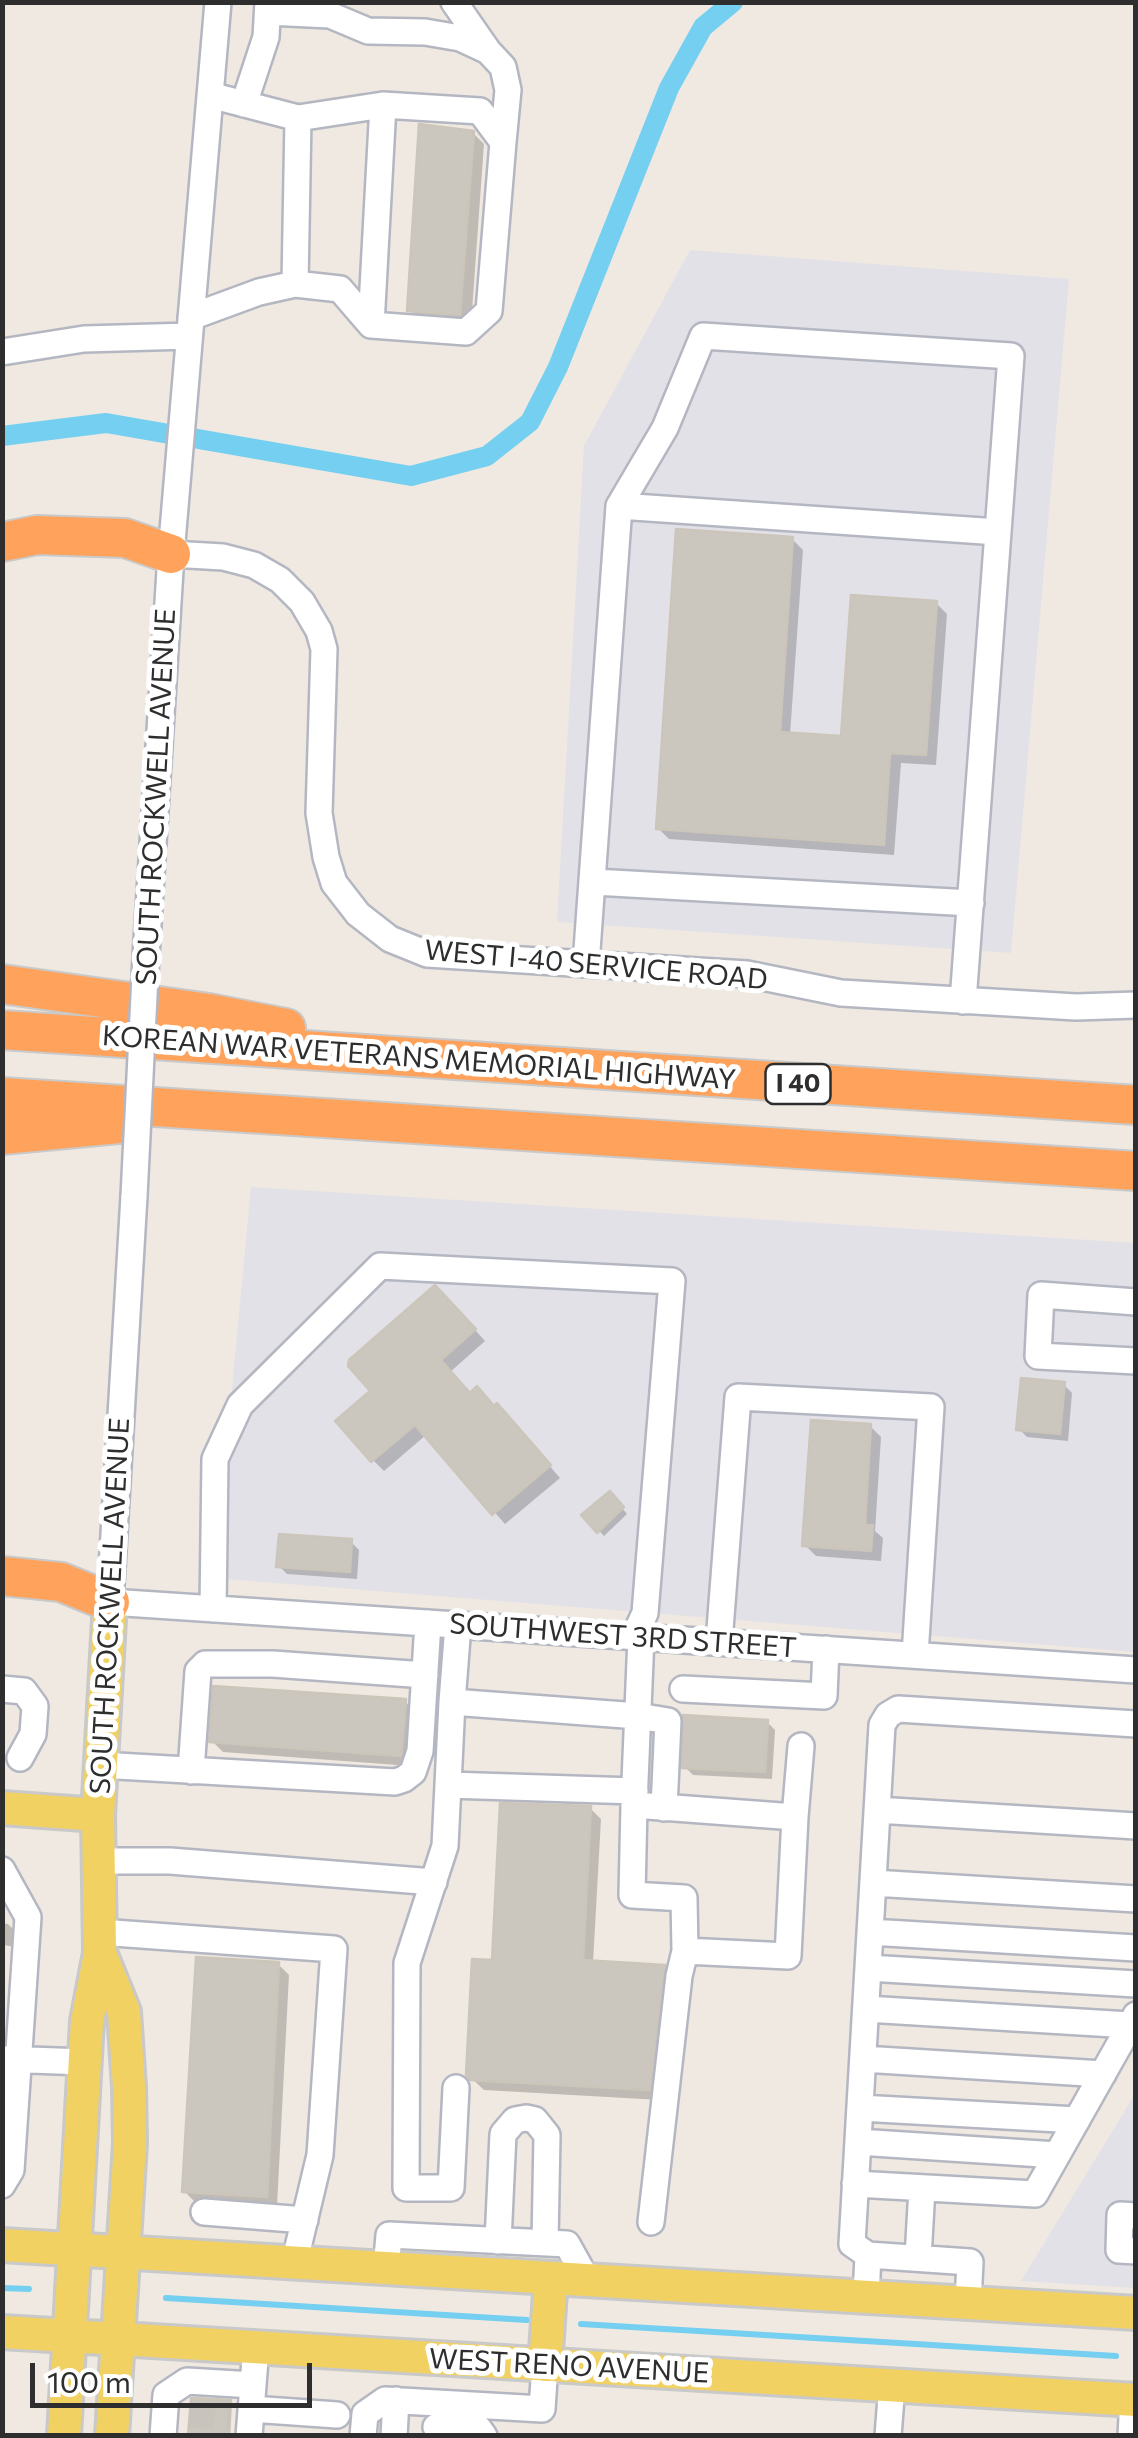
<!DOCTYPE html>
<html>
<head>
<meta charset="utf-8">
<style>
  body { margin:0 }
  #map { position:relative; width:1138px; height:2438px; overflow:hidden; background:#efe9e1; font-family:Commissioner,sans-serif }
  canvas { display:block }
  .frame { position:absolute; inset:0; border:5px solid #2e2e2e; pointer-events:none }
  .scale { position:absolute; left:30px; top:2363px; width:282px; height:45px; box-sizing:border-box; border:5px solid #2e2e2e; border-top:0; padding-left:12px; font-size:30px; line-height:35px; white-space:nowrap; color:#2e2e2e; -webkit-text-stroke:8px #fff; paint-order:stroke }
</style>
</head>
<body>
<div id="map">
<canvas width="1138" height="2438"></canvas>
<div class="frame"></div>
<div class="scale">100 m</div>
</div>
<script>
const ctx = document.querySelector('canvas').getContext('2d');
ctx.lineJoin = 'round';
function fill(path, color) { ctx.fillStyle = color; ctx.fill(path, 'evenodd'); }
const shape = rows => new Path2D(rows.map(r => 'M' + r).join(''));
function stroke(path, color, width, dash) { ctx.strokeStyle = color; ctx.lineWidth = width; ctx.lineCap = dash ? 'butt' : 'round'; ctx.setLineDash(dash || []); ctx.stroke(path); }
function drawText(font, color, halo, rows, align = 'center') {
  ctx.font = font + ' Commissioner,sans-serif'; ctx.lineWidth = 10; ctx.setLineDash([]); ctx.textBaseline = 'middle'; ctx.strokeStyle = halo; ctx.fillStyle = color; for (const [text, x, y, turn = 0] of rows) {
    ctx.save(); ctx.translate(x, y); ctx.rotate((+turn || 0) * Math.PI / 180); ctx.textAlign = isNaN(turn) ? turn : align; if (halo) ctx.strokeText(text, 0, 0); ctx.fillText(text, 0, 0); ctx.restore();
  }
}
fill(shape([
  [690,250,1069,279,1011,953,557,922,584,446],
  [251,1187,1135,1243,1135,1652,214,1578],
  [1135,2094,1135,2288,1021,2281]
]), '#e3e1e8');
fill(shape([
  [473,133,484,144,471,325,421,321,410,310],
  [792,539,803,550,790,735,844,739,936,603,947,614,936,765,901,763,894,855,669,839,658,828],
  [438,1289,485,1341,449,1373,470,1396,508,1418,560,1478,505,1524,426,1435,384,1471,373,1460,373,1391],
  [1064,1385,1072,1393,1068,1441,1027,1437,1019,1429],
  [870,1426,881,1437,875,1531,883,1538,881,1561,816,1556,805,1545],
  [610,1494,627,1514,604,1536,585,1515],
  [351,1542,359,1550,357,1579,287,1574,279,1566],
  [405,1701,415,1712,411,1766,223,1752,212,1741],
  [767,1722,775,1730,772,1779,693,1775,685,1767],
  [590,1808,601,1819,593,1963,664,1967,675,1978,660,2100,484,2090,468,2075,494,1963],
  [2,1923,8,1924,19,1935,18,1947,2,1945],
  [278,1964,289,1975,277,2206,195,2202,184,2191]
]), '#0003');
stroke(shape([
  [2,2288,29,2289],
  [166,2298,527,2320],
  [581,2324,1116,2356]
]), '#75cff0', 6);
stroke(shape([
  [2,436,106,423,411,476,487,456,530,422,558,367,669,88,703,27,733,2]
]), '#75cff0', 20);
const building = shape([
  [419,124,474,131,460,315,407,311,419,124],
  [676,529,793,537,780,732,841,736,851,595,937,601,926,755,890,753,884,845,656,829,676,529],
  [435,1285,476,1329,441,1360,470,1393,477,1386,494,1406,497,1403,551,1465,492,1515,415,1425,371,1462,335,1421,370,1391,348,1366,349,1360,435,1285],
  [1021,1378,1065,1382,1060,1434,1016,1430,1021,1378],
  [811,1420,871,1424,865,1525,873,1525,871,1551,802,1546,811,1420],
  [610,1491,624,1507,597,1533,581,1515,610,1491],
  [279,1534,352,1539,350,1572,276,1567,279,1534],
  [213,1686,406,1699,401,1756,209,1742,213,1686],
  [683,1715,768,1720,765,1772,682,1768,683,1715],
  [500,1803,591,1806,583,1960,665,1965,650,2090,470,2080,466,2075,472,1959,492,1960,500,1803],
  [196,1957,279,1962,267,2197,182,2192,196,1957],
  [191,2398,231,2400,229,2436,188,2436,191,2398]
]);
fill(building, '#cbc7bf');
stroke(building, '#cbc5ba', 2.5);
stroke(shape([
  [190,2415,230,2418]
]), '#c8c4bd', 25, [25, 12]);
const minor = shape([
  [454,2,488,51],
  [268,12,330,15,368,31,425,32,460,38,488,51,503,67,508,90,503,142],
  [244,104,266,37,268,2],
  [295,284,298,118],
  [191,317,259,292,295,284,340,289,371,325,466,332,489,311,503,142,480,111,383,105,298,118,210,95],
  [371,325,383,105],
  [2,352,84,339,189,336],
  [619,506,665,428,703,336,1011,356,998,532],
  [171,554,223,557,254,565,280,580,302,602,319,631,324,649,319,813,326,857,334,883,358,914,390,939,427,954,747,974,841,993,1076,1007,1136,1005],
  [594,882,971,903],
  [146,956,171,554,218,2],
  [586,964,619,506,998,532,963,1001],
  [134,1196,110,1602,1136,1670],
  [1136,1302,1041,1295,1038,1356,1136,1361],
  [213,1609,215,1459,240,1405,380,1266,672,1281,645,1613,634,1637],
  [719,1642,738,1397,931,1407,915,1655],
  [2,1689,24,1691,35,1706,33,1734,20,1758],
  [683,1689,824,1696,826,1649],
  [452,1702,458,1625],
  [100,1765,395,1782,404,1779,413,1772,420,1751,428,1623],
  [191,1771,198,1671,205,1664,273,1664,425,1675],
  [448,1785,635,1791],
  [634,1805,795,1817,788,1956,685,1951,684,1898,632,1895,634,1805,641,1637],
  [877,1810,1136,1826],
  [795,1817,801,1746],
  [99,1861,170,1861,434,1882],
  [2,1870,28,1917,11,2170,2,2185],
  [873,1883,1136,1899],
  [100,1932,334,1949,320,2155,294,2264],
  [870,1932,1136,1948],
  [868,1968,1136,1984],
  [866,2009,1130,2025],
  [2,2059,85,2062],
  [863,2059,1103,2074],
  [456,2088,451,2188,406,2188,407,1963,445,1846,452,1702,638,1716,668,1721,664,1808],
  [860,2108,1077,2120],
  [858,2142,1057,2155],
  [855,2184,1035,2194,1136,2015],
  [204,2212,305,2220],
  [1136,2216,1120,2215,1119,2250,1136,2251],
  [651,2222,679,1976,685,1951],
  [498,2241,503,2134,515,2120,526,2118,535,2120,547,2135,545,2243],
  [868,2255,970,2262,968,2303],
  [918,2258,922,2188],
  [386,2269,389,2235,567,2244,587,2280],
  [866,2297,868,2255,852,2244,882,1725,888,1715,898,1709,1136,1724],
  [251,2409,337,2415],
  [436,2427,479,2429,484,2436],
  [163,2436,166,2395,187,2381,253,2385],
  [249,2436,256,2347],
  [363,2436,365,2414,385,2400,542,2409,545,2365],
  [394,2436,396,2400],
  [888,2436,892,2385],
  [1131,2436,1132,2417,1136,2414]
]);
const major = shape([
  [2,1808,98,1815],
  [100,1953,124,2012,129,2087,130,2143,112,2436],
  [2,2245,1136,2313],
  [2,2332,1136,2400],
  [545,2365,551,2278],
  [64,2436,87,2021,100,1953,98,1815,110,1602]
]);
const highway = shape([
  [2,542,37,535,125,538,171,554],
  [2,984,209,1013,286,1028],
  [2,1030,1136,1105],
  [2,1097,1136,1171],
  [2,1135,129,1123],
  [2,1576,61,1582,110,1602]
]);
stroke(minor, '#b4b7c1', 30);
stroke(major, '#c9c9c9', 38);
stroke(highway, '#c9c9c9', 42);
stroke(minor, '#fff', 25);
stroke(major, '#f2d163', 32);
stroke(highway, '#ffa35c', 38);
const minorBridge = shape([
  [134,1196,146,956]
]);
stroke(minorBridge, '#b4b7c1', 30, []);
stroke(minorBridge, '#fff', 25);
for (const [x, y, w] of [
  [798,1084,65]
]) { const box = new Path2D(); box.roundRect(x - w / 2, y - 20, w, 40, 8); ctx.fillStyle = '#fff'; ctx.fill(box); stroke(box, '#2e2e2e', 2.5); }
drawText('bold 25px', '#2e2e2e', null, [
  ["I 40",798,1084]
]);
drawText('28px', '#2e2e2e', '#fff', [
  ["SOUTH ROCKWELL AVENUE",156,797,-87],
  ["WEST I-40 SERVICE ROAD",596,965,5],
  ["KOREAN WAR VETERANS MEMORIAL HIGHWAY",419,1058,4],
  ["SOUTH ROCKWELL AVENUE",110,1606,-87],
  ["SOUTHWEST 3RD STREET",623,1636,4],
  ["WEST RENO AVENUE",569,2366,3]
]);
</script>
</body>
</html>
